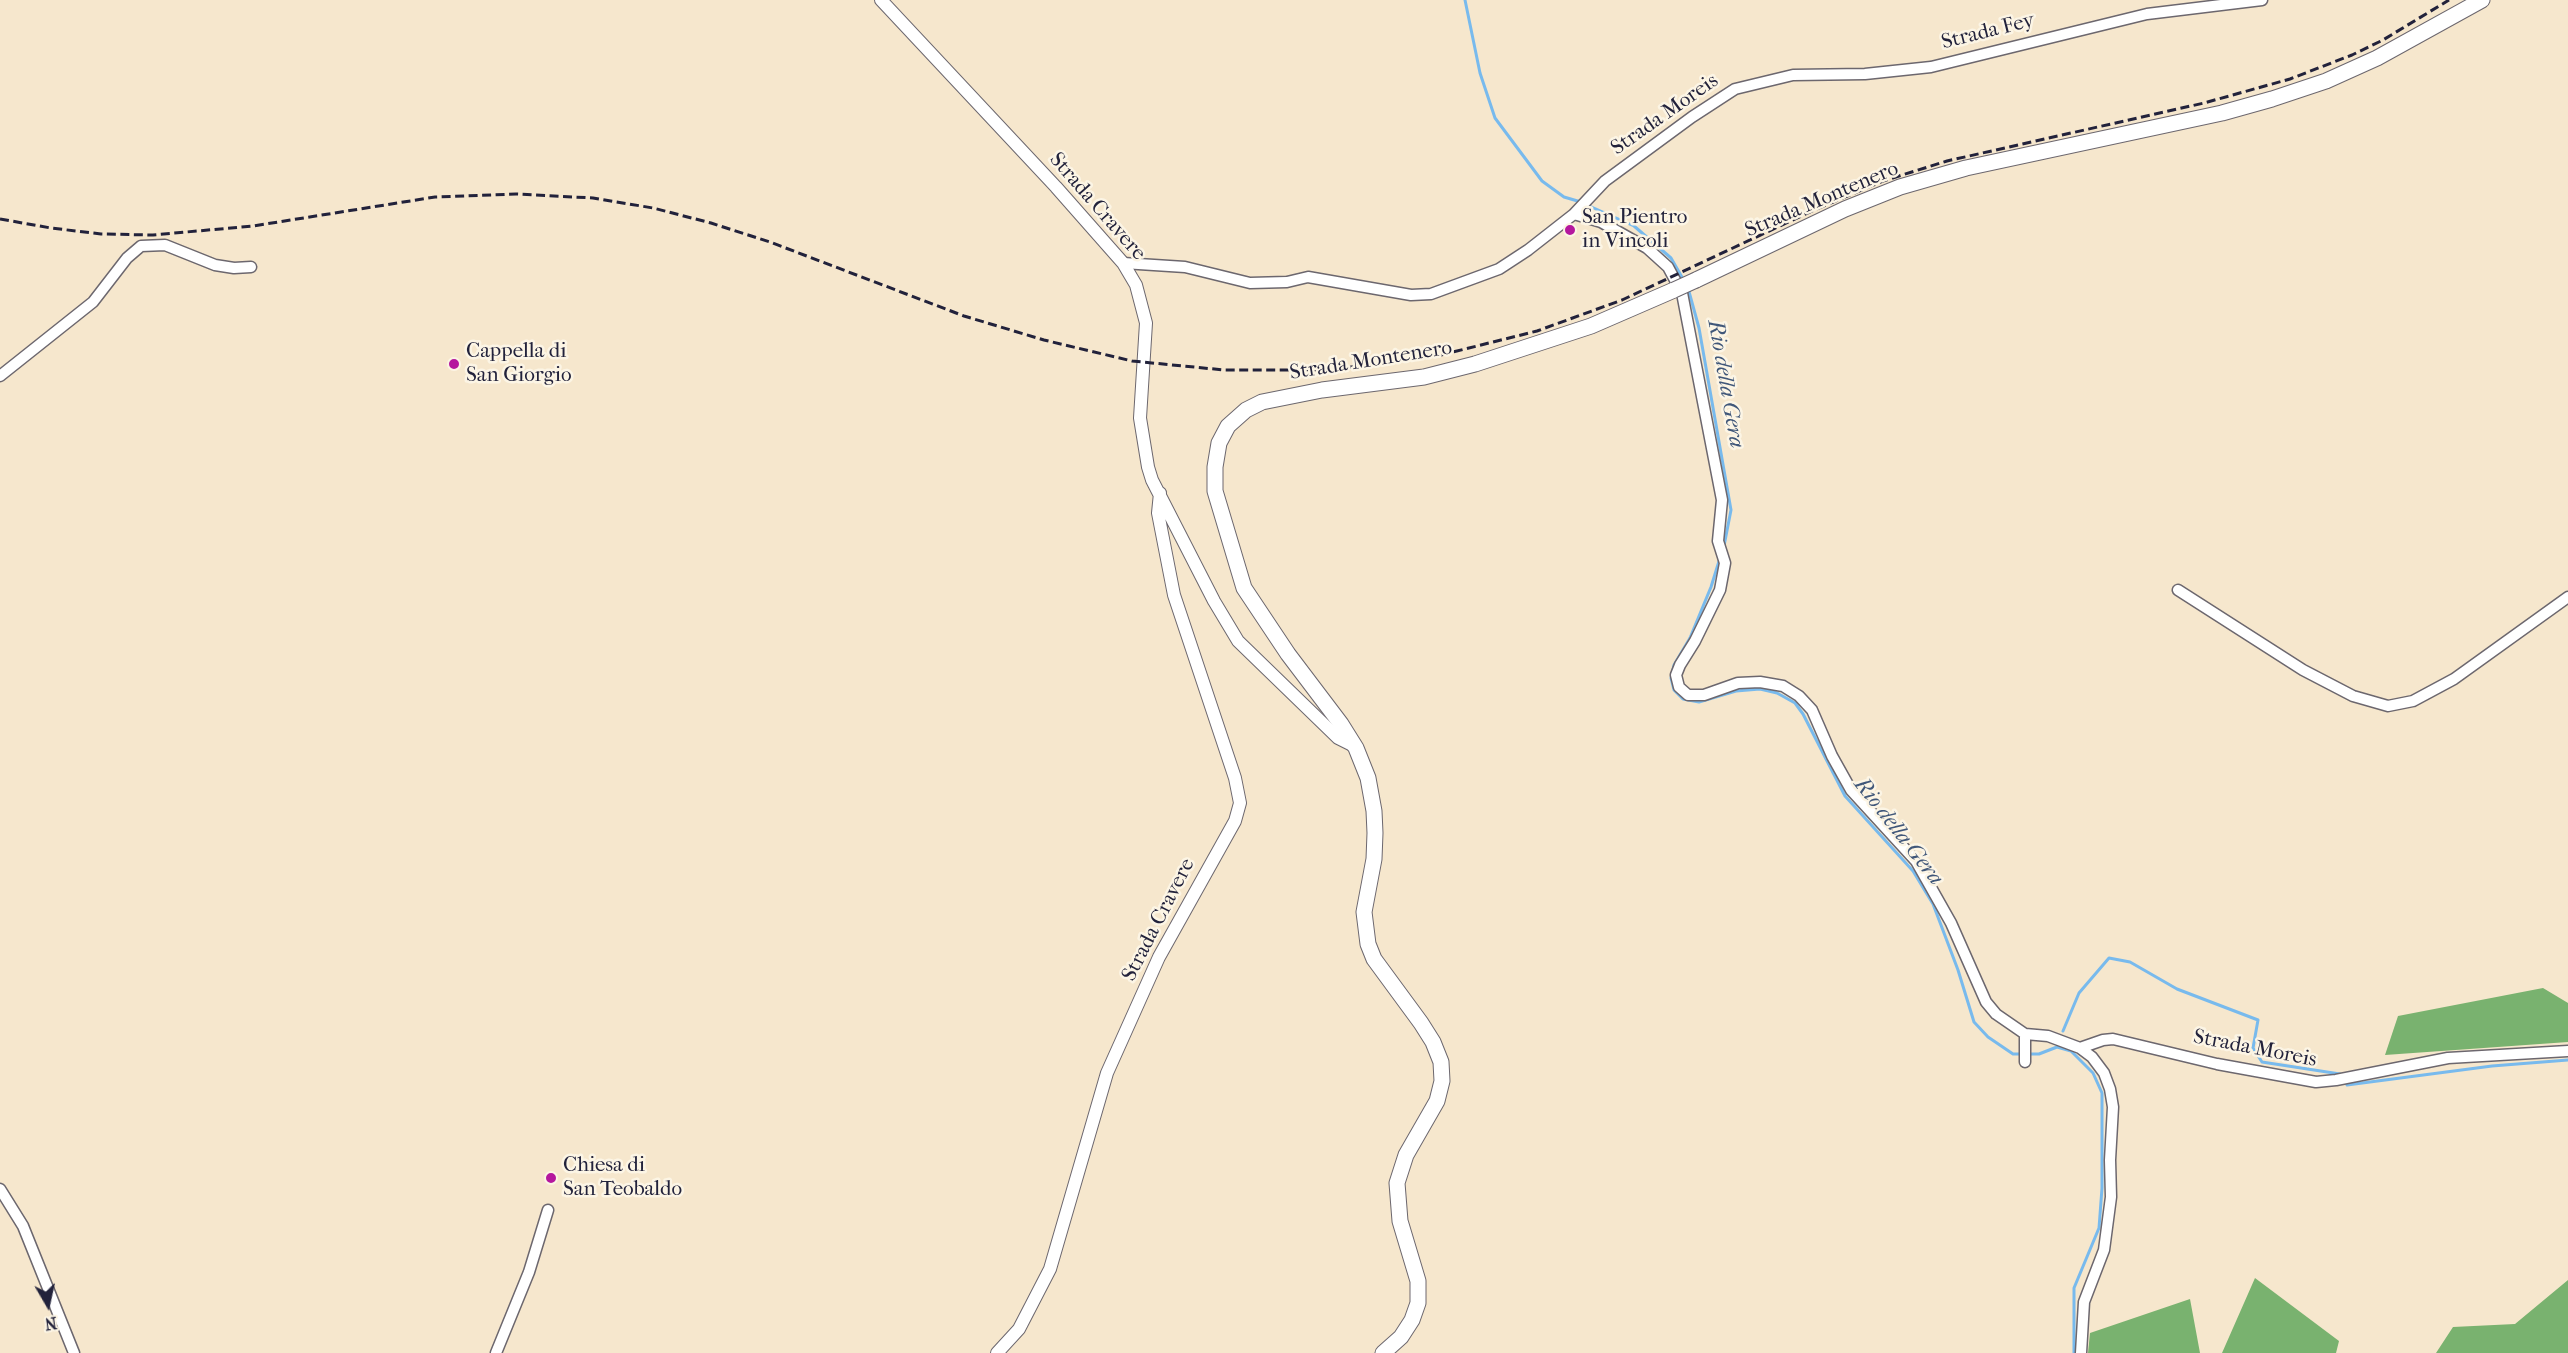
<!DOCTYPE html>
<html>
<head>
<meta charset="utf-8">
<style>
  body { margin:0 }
  #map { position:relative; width:2568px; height:1353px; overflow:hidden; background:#f6e7cd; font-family:"IM FELL French Canon",serif }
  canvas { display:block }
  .north { position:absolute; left:18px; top:1275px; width:60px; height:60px; -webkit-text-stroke:4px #fcf5e5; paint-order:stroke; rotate:171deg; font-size:16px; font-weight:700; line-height:24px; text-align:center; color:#22223b }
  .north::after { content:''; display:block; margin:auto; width:21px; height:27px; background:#22223b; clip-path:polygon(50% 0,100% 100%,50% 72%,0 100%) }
</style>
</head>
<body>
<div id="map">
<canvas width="2568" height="1353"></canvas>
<div class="north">N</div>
</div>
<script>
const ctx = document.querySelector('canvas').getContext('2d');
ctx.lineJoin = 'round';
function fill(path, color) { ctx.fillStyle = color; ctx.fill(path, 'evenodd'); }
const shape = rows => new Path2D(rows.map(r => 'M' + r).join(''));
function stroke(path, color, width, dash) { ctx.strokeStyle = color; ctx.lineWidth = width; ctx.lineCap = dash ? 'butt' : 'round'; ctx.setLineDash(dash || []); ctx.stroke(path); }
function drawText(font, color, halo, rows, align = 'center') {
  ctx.font = font + ' "IM FELL French Canon",serif'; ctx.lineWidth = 5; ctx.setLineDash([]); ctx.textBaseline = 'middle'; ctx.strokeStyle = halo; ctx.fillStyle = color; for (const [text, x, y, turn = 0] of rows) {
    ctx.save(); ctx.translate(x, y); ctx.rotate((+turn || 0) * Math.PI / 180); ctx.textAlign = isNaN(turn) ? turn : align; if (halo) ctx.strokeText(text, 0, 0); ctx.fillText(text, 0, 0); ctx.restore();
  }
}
fill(shape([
  [2543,988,2568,1003,2568,1042,2385,1055,2398,1016],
  [2255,1278,2339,1341,2336,1353,2222,1353],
  [2568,1280,2568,1353,2436,1353,2453,1327,2515,1324],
  [2190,1299,2200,1353,2088,1353,2090,1333]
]), '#79b26f');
stroke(shape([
  [1465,0,1480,73,1495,118,1542,181,1564,197,1581,202],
  [1587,205,1634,226,1671,258,1683,279],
  [1688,288,1699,328,1731,510,1724,546],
  [1720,558,1711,587,1690,638,1674,665,1671,678,1674,690,1683,699,1699,702,1736,691,1760,689,1777,693,1795,703,1803,714,1845,796,1913,871,1933,904,1958,970,1974,1022,1988,1037,2013,1054,2021,1054],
  [2063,1031,2079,993,2109,958,2130,962,2177,989,2258,1020,2253,1048,2262,1062,2340,1074],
  [2028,1054,2039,1054,2057,1047,2071,1051,2093,1073,2102,1093,2102,1188,2099,1228,2074,1288,2074,1353],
  [2347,1085,2492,1066,2568,1060]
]), '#78baed', 3);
const minor = shape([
  [1574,214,1601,222,1647,248,1668,267,1682,293,1722,500,1718,541,1725,563,1720,590,1695,641,1680,665,1676,675,1679,687,1688,695,1704,695,1738,683,1760,682,1783,686,1799,696,1812,710,1832,756,1851,790,1916,861,1951,923,1986,1002,1996,1014,2025,1034,2048,1036,2080,1048,2092,1057,2104,1073,2110,1089,2113,1107,2110,1160,2111,1197,2104,1250,2084,1302,2081,1353],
  [1123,263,1185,267,1250,283,1287,282,1308,277,1411,295,1431,294,1499,269,1528,250,1574,214,1605,181,1692,117,1735,89,1793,75,1865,74,1931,67,2147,14,2262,0],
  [0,376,93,302,127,258,141,246,165,245,215,265,234,268,251,267],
  [2178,590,2303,670,2353,696,2388,706,2413,701,2454,679,2568,597],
  [2080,1048,2103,1040,2113,1039,2217,1064,2316,1082,2336,1080,2448,1058,2568,1051],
  [2025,1062,2025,1034],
  [0,1189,23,1226,74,1353],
  [496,1353,529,1272,548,1210]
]);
const tertiary = shape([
  [881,0,1056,187,1123,263,1136,285,1146,323,1140,418,1148,467,1152,480,1214,601,1238,641,1338,738,1356,747],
  [997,1353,1019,1329,1050,1269,1107,1073,1159,957,1235,821,1240,803,1235,778,1174,595,1158,513,1160,493]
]);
const secondary = shape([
  [1696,280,1845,209,1900,187,1966,168,2222,113,2272,99,2326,81,2377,58,2482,0],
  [1383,1353,1401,1337,1412,1320,1418,1303,1418,1281,1400,1221,1397,1183,1406,1155,1437,1101,1442,1081,1441,1062,1433,1042,1421,1023,1374,959,1368,944,1364,912,1374,859,1375,833,1374,811,1368,778,1356,748,1341,724,1288,654,1244,588,1215,491,1215,467,1219,443,1228,426,1246,410,1262,402,1322,390,1424,377,1475,364,1591,326,1674,290]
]);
stroke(minor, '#6c676e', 13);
stroke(tertiary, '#6c676e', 14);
stroke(secondary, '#6c676e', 17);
stroke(minor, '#fff', 10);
stroke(tertiary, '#fff', 12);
stroke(secondary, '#fff', 15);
stroke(shape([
  [0,219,51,228,101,234,153,235,253,226,435,197,516,194,593,198,653,208,711,223,770,242,964,316,1044,340,1132,361,1224,370,1329,370,1441,355,1537,331,1622,300,1814,210,1883,181,1947,161,2204,103,2290,79,2352,55,2383,40,2449,0]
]), '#22223b', 3, [9, 4.5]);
const secondaryBridge = shape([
  [1674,290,1696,280]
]);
stroke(secondaryBridge, '#6c676e', 17, []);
stroke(secondaryBridge, '#fff', 15);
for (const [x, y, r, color] of [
  [1570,230,6,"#b5179e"],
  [454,364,6,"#b5179e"],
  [551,1178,6,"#b5179e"]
]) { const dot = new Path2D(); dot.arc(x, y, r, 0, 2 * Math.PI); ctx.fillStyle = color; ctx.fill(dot); stroke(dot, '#fcf5e5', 2); }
drawText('21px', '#22223b', '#fcf5e5', [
  ["Strada Fey",1988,32,-14],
  ["Strada Moreis",1665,115,-35],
  ["Strada Montenero",1822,200,-23],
  ["Strada Cravere",1097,207,49],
  ["Strada Montenero",1371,361,-9],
  ["Strada Cravere",1159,920,-63],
  ["Strada Moreis",2255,1049,11]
]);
drawText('21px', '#22223b', '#fcf5e5', [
  ["San Pientro",1582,218],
  ["in Vincoli",1582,242],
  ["Cappella di",466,352],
  ["San Giorgio",466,376],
  ["Chiesa di",563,1166],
  ["San Teobaldo",563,1190]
], 'left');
drawText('italic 22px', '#405779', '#fcf5e5', [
  ["Rio della Gera",1725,384,80],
  ["Rio della Gera",1898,832,52]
]);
</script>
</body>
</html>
